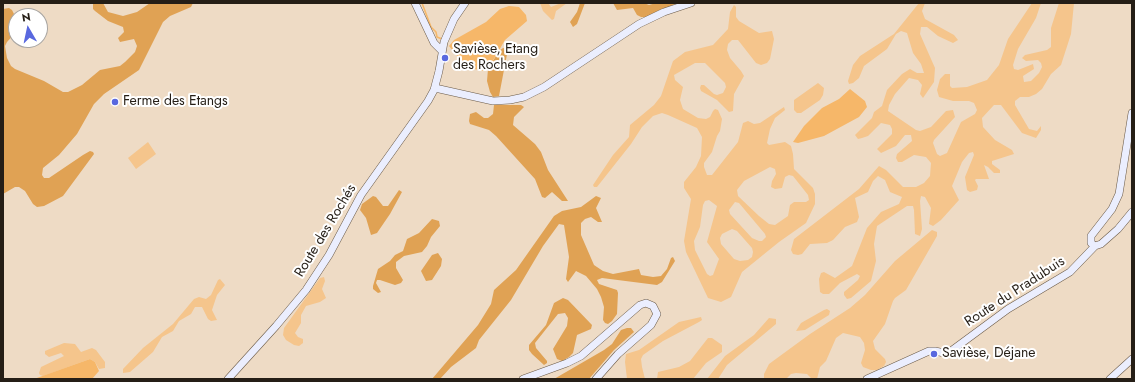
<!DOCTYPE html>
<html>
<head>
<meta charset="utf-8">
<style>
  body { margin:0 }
  #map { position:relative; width:1135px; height:382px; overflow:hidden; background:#eedbc5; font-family:Jost,sans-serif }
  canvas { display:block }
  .frame { position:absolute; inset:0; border:4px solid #251e16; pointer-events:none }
  .north { position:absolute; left:8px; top:8px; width:40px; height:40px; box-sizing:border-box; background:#fff; border:1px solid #a8a5a2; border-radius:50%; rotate:351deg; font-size:11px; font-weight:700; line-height:16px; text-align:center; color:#251e16 }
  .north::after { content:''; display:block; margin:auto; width:14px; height:18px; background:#5968df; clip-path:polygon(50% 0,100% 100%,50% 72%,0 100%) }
</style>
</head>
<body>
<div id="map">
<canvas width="1135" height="382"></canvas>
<div class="frame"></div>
<div class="north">N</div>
</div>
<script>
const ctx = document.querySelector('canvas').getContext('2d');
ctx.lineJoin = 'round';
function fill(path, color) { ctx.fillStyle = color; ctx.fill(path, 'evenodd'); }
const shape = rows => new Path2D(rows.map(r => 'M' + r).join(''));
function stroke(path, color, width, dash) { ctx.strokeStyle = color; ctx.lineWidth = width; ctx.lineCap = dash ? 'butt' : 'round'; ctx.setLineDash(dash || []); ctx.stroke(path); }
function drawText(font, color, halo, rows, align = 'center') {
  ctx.font = font + ' Jost,sans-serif'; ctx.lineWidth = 4; ctx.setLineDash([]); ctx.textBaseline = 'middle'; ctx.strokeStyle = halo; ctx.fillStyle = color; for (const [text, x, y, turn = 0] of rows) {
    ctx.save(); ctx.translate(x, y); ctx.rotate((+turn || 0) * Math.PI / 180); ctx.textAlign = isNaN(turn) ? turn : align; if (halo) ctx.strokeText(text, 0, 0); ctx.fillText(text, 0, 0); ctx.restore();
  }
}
fill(shape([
  [540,3,548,3,551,7,561,3,567,3,556,11,554,19,552,20,543,11],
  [919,3,925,3,922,11,925,19,954,35,958,40,953,43,938,36,927,27,921,27,920,34,935,68,934,82,923,98,920,94,922,85,918,80,909,78,895,94,889,105,888,111,916,130,920,131,931,127,946,111,953,110,955,117,934,140,933,143,937,154,940,156,947,153,961,122,975,114,977,110,974,103,969,101,953,101,939,97,937,90,940,79,945,74,950,74,950,86,952,88,967,87,987,80,999,65,1008,39,1032,3,1041,3,1036,18,1018,49,1013,65,1014,69,1018,70,1033,64,1034,69,1023,76,1024,82,1031,81,1039,73,1042,67,1041,63,1038,60,1026,61,1022,58,1025,55,1047,50,1051,47,1051,28,1059,3,1074,3,1071,34,1061,65,1051,74,1042,89,1036,94,1029,97,1020,97,1015,101,1015,105,1029,129,1037,131,1041,126,1041,130,1036,138,1022,133,1001,105,994,105,982,118,983,127,995,140,1012,150,1014,154,992,161,992,164,1000,170,1000,173,994,173,988,167,984,165,989,179,976,179,975,180,978,186,977,190,970,192,967,190,965,177,974,155,973,152,969,153,962,162,952,186,959,200,941,220,933,226,929,224,931,208,925,197,921,196,920,201,922,229,920,236,915,234,914,210,913,206,907,206,877,226,874,244,876,261,871,281,851,298,847,299,844,295,844,292,858,280,860,276,857,274,840,283,829,294,823,294,820,292,819,279,821,273,824,272,835,278,852,266,867,228,881,212,899,204,902,197,890,192,885,180,878,176,873,181,868,192,855,198,859,217,857,222,845,227,833,240,827,243,810,244,802,254,798,255,793,254,791,250,794,239,859,189,879,166,886,170,903,187,916,187,924,183,930,176,931,163,926,157,914,155,902,162,898,162,896,158,897,154,912,141,911,135,905,135,896,146,881,153,877,149,892,134,892,129,890,125,881,123,868,136,862,138,858,139,855,135,872,118,874,112,882,106,887,90,902,74,910,69,917,73,924,73,921,64,913,53,907,33,901,31,896,34,887,49,864,66,859,78,853,83,849,84,848,81,853,65,860,56,894,34],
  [734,5,736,7,736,17,739,21,759,33,772,31,774,39,770,59,767,63,761,65,756,63,738,40,732,40,728,44,727,50,730,58,741,71,744,76,734,94,733,111,729,112,717,100,701,91,700,88,701,85,704,85,714,94,717,95,723,93,726,87,725,83,705,63,695,63,674,75,675,80,683,87,680,100,683,109,698,118,706,119,710,117,713,111,715,109,718,110,722,119,720,131,717,136,712,152,704,163,704,167,707,175,712,175,738,142,743,123,748,121,754,124,760,123,784,107,785,110,775,118,770,129,767,143,769,145,785,142,791,146,793,154,794,169,813,188,815,194,815,204,806,223,779,242,742,272,731,297,721,302,708,298,686,252,684,241,691,199,684,188,684,182,696,167,701,156,702,137,697,128,668,115,662,113,653,116,642,127,631,144,597,187,594,187,593,185,613,155,629,137,630,125,654,105,661,96,673,61,685,52,713,45,728,29,730,12],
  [770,167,775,169,776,174,772,181,771,187,775,189,782,188,785,177,789,175,793,176,808,195,809,200,806,202,794,202,790,205,788,216,775,225,769,224,759,216,738,196,737,190,744,181],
  [709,200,717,206,707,242,719,259,713,275,710,276,707,274,695,250,694,241,700,227,703,205,705,201],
  [735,202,739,203,765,234,766,237,762,241,759,241,752,238,730,214,729,210],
  [732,229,737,231,752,248,753,252,752,257,748,260,740,261,734,259,721,244,720,238,722,234],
  [818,83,824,88,823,95,820,100,801,113,797,113,794,110,794,100],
  [148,142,156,154,136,169,128,158],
  [932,230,937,232,937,236,906,290,895,298,893,301,885,324,873,341,875,349,885,359,886,362,884,366,877,370,871,370,863,367,861,363,865,350,864,343,860,337,843,333,836,338,826,361,820,367,817,379,812,379,807,374,796,373,791,374,786,379,764,379,764,374,769,364,810,334,850,308,865,295,895,261],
  [324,277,325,281,322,289,326,298,320,302,306,306,301,315,301,323,295,333,298,337,303,339,303,343,299,346,294,345,286,340,283,335,284,328,320,278],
  [220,279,225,285,217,295,212,310,217,320,211,321,208,319,202,307,195,307,191,314,179,321,173,331,162,337,153,352,130,372,123,373,123,369,143,348,173,324,194,299,199,297,206,299,211,295,218,280],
  [827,309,830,311,829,315,805,330,796,331,801,323,824,310],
  [701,317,702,320,699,322,663,341,643,355,641,359,642,367,645,379,627,379,625,362,626,354,639,350,679,322],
  [769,318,776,319,776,324,727,365,718,379,707,379,725,356,754,335],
  [708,338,712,338,722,345,722,352,706,363,693,379,657,379,658,372,679,367,690,361],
  [64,343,75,344,81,352,92,348,96,350,105,362,105,368,99,369,95,362,90,359,43,376,40,375,39,373,41,367,64,356,61,353,49,357,45,354,45,351]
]), '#f5c58c');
fill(shape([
  [93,3,103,3,108,12,123,16,137,12,150,3,193,3,191,7,170,16,163,22,139,70,104,94,94,104,77,134,59,155,43,168,42,175,44,178,49,178,83,155,90,151,93,152,94,154,63,196,44,206,37,207,33,204,25,191,19,187,15,187,3,194,3,9,9,8,12,10,16,18,16,32,7,42,5,46,7,58,11,66,15,69,44,81,63,92,68,92,82,85,100,70,120,66,125,62,135,52,137,46,134,39,120,42,118,38,124,32,123,27,108,21,95,11,93,9],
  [580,3,585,3,577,24,573,27,570,22,577,12],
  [613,3,644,3,649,5,656,3,677,3,647,17,641,17,637,15,633,8,617,10],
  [503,48,508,49,499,96,493,97,490,92,487,81,488,69,499,51],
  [494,105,521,105,524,107,514,117,513,125,535,144,541,152,548,170,568,201,562,201,552,192,545,198,542,197,535,179,496,136,489,130,470,124,469,121,470,114,476,112,484,118,488,118,493,114],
  [399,190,402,192,390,214,377,233,371,235,366,218,360,210,362,204,373,196,376,197,383,206,388,206],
  [596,196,601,198,596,208,602,222,598,222,591,217,585,219,581,223,581,235,594,265,603,271,613,274,639,269,641,275,653,277,661,276,667,269,671,258,673,257,675,261,662,282,657,285,602,278,597,280,599,284,617,290,618,293,617,314,612,321,608,324,605,323,603,320,604,307,601,297,597,289,586,276,576,271,568,282,566,279,569,257,564,225,559,224,543,246,511,300,479,340,476,348,451,367,440,379,432,379,478,325,491,304,494,290,516,270,554,216,562,211,581,207],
  [432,219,439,221,440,226,431,237,427,246,422,252,404,256,396,262,396,268,403,280,401,283,395,285,380,280,377,280,376,283,381,292,378,293,373,289,373,286,378,269,390,261,395,255,403,251,407,239,419,233],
  [438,253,442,259,441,266,432,280,426,281,421,271,432,255],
  [563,298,568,300,592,325,591,329,577,335,573,353,569,357,562,361,557,359,553,349,567,326,568,318,565,313,558,314,535,343,536,348,547,361,547,363,544,365,532,354,529,350,529,345,546,325,554,303],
  [627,328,631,328,634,332,614,350,589,379,554,379,604,350,612,344,621,330]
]), '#e0a254');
fill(shape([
  [509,6,519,7,526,15,527,21,505,40,488,69,484,71,479,70,470,68,464,64,449,46,454,40,486,22,500,9],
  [850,89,865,101,867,107,859,117,824,136,798,143,793,142,804,126,822,108,839,99],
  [90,359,95,362,99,371,92,379,34,379]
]), '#f6b769');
stroke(shape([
  [422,3,431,27,436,32,437,37,442,39]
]), '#f6b769', 1.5);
const secondary = shape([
  [415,3,434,43,441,50],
  [435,88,493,101,510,100,524,97,544,87,639,24,664,12,691,3],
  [1095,246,1091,243,1091,236,1112,209,1119,194,1132,113],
  [228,379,276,326,306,290,329,255,361,195,428,101,434,90,439,71,444,42,454,19,465,3],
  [523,379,567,363,581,356,640,305,646,303,653,306,657,314,651,325,618,354,596,379],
  [867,379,929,351,935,351,944,353,951,351,1008,309,1070,272,1095,246,1101,244,1118,229,1132,212],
  [1110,379,1132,359]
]);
stroke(secondary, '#6a5a47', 8);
stroke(secondary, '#ebeefe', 7);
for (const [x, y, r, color] of [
  [445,58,4,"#5968df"],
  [115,102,4,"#5968df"],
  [934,354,4,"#5968df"]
]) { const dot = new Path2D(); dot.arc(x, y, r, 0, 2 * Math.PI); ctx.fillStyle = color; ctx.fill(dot); stroke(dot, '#fff', 1.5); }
drawText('14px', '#251e16', '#fff', [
  ["Savièse, Etang",453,50],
  ["des Rochers",453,66],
  ["Ferme des Etangs",123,102],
  ["Savièse, Déjane",942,354]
], 'left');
drawText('14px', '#251e16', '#fff', [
  ["Route des Rochés",326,231,-59],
  ["Route du Pradubuis",1015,292,-33]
]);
</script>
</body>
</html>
